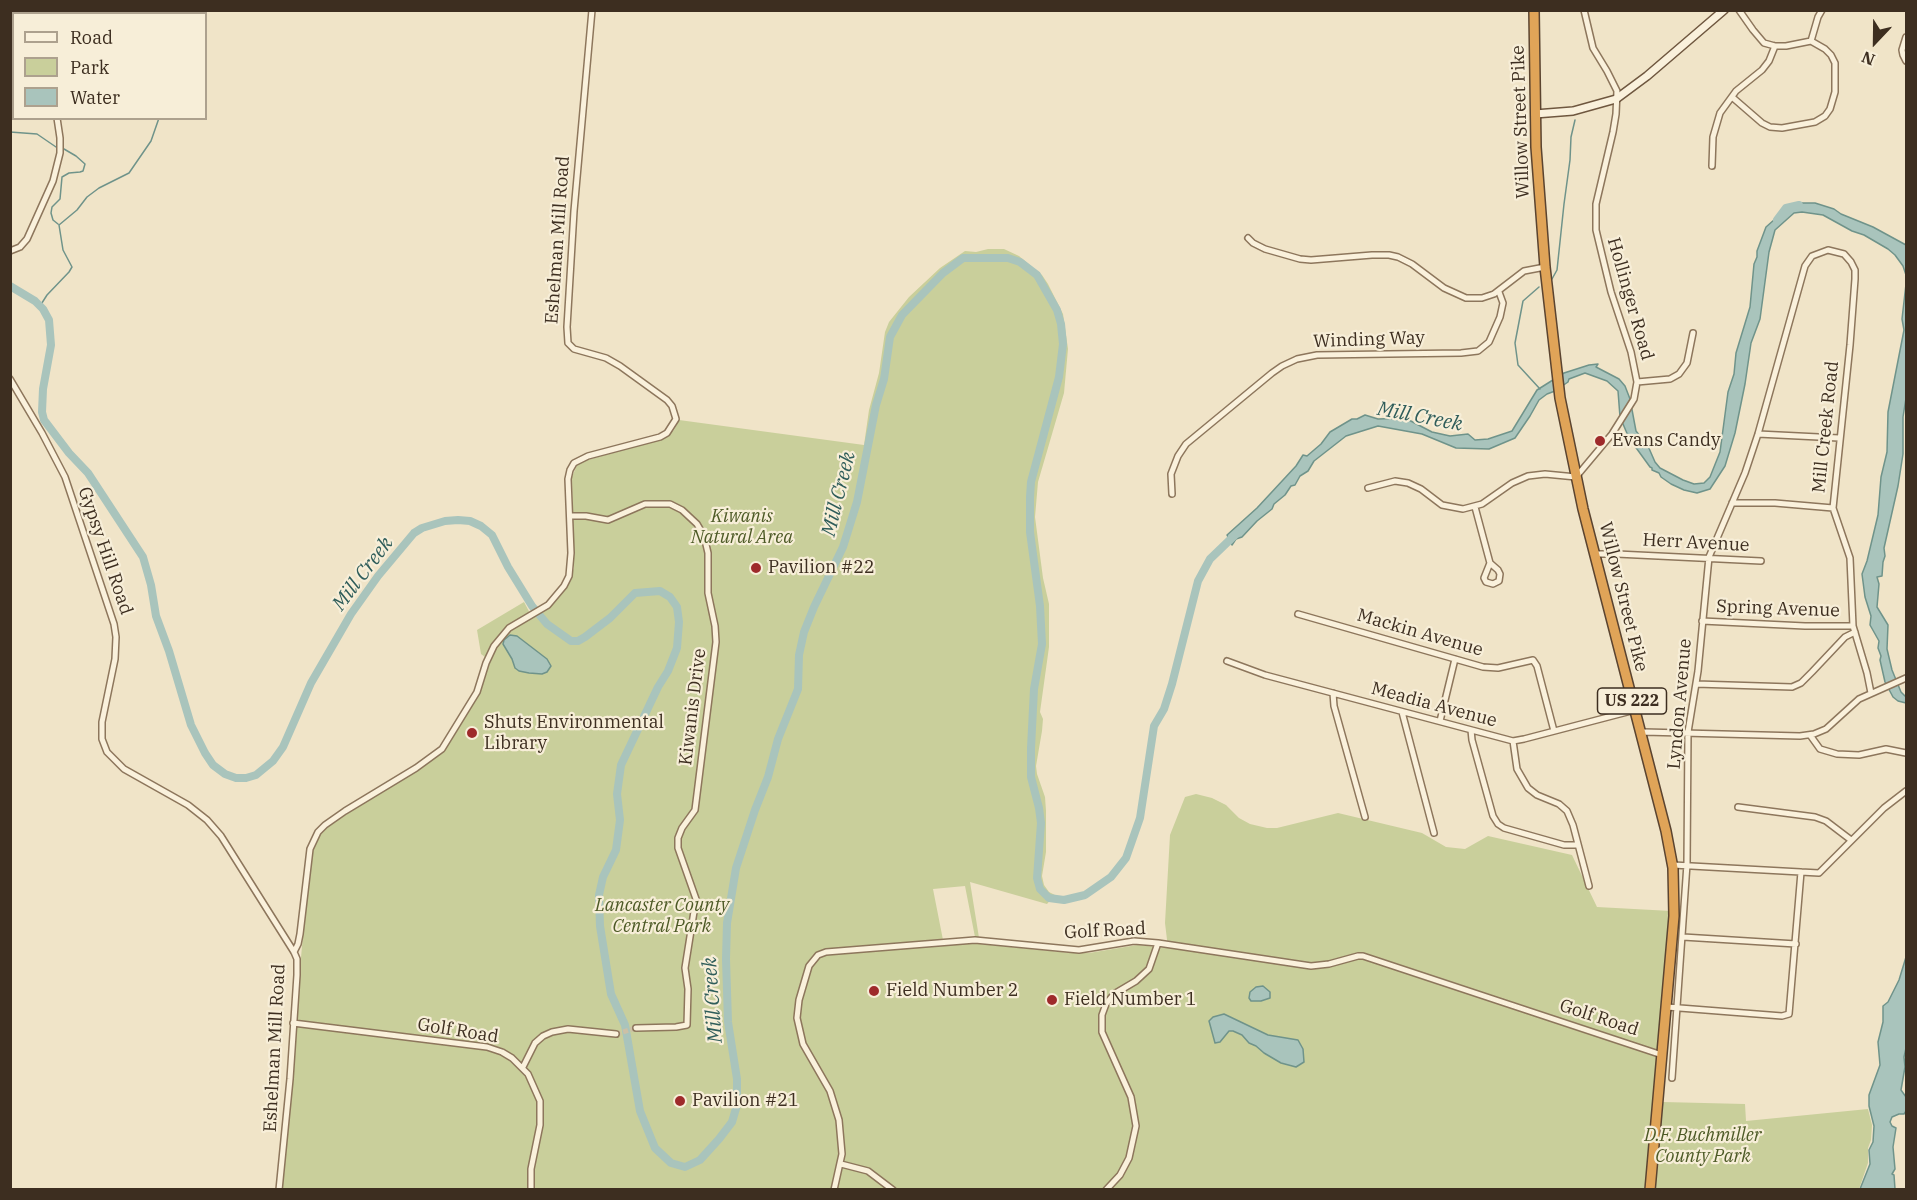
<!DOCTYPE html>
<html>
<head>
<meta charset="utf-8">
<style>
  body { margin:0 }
  #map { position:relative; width:1917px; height:1200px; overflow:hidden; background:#f0e4c8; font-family:"IBM Plex Serif",serif }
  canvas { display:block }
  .frame { position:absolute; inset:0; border:12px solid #3d2e20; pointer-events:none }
  .legend { position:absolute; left:12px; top:12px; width:195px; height:108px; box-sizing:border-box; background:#f7eed8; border:2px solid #ada18e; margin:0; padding:8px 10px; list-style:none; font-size:18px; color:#3d2e20 }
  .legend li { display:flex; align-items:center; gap:12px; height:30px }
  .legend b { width:30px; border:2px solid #ada18e }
  .north { position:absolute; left:1845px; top:12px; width:60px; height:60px; -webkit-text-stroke:4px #f7eed8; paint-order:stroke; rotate:202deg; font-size:16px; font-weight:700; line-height:24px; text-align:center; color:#3d2e20 }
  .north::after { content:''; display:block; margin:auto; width:21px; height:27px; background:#3d2e20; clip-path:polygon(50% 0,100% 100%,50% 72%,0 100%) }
</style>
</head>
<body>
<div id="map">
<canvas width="1917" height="1200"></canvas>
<div class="frame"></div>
<ul class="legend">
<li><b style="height:8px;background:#faf1dc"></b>Road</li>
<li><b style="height:16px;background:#c9cf9b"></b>Park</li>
<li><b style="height:16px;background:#a9c4bc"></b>Water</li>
</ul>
<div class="north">N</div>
</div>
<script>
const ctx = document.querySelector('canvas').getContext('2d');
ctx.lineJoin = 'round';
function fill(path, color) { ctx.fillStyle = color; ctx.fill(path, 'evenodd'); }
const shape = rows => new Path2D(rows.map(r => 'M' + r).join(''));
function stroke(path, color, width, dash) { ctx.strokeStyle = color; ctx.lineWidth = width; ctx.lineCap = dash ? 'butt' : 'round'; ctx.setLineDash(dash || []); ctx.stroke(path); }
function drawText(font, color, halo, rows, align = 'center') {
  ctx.font = font + ' "IBM Plex Serif",serif'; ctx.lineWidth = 4.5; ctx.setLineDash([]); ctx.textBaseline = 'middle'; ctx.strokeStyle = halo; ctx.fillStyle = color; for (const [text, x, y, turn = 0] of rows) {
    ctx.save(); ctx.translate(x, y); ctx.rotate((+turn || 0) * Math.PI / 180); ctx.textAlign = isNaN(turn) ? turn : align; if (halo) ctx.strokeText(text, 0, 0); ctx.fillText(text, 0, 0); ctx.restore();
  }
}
fill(shape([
  [988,249,1004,249,1019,256,1042,275,1048,284,1063,314,1068,349,1064,393,1038,482,1035,517,1043,578,1049,604,1049,647,1040,712,1043,719,1042,731,1036,766,1037,774,1045,797,1046,811,1046,852,1042,876,1044,885,1049,892,1055,895,1047,904,970,882,980,944,1071,953,1089,953,1137,945,1168,948,1165,923,1170,835,1185,797,1196,794,1212,798,1226,805,1239,818,1250,824,1267,828,1277,828,1338,813,1422,833,1446,847,1465,849,1488,836,1572,855,1597,907,1671,911,1646,1189,280,1190,306,902,314,845,318,836,325,828,432,760,451,741,477,698,489,660,481,654,477,630,524,602,532,617,553,604,566,589,574,568,572,477,577,465,584,461,662,439,674,430,679,420,864,445,869,410,879,373,885,332,889,322,909,297,940,268,965,251,976,252],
  [965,886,975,937,943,940,933,889],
  [1663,1102,1745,1104,1746,1121,1868,1109,1872,1125,1871,1140,1868,1148,1868,1163,1859,1189,1655,1190]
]), '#c9cf9b');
const water = shape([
  [1799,203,1815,203,1834,209,1841,214,1873,227,1906,245,1906,275,1903,266,1895,255,1888,249,1864,235,1852,231,1823,215,1802,212,1794,213,1775,230,1769,252,1760,319,1751,343,1745,384,1735,433,1725,466,1710,489,1697,493,1684,490,1671,484,1661,477,1659,473,1652,470,1652,468,1650,467,1629,438,1620,417,1618,391,1607,381,1585,373,1569,379,1568,382,1555,391,1547,394,1539,400,1530,416,1515,438,1489,449,1456,448,1422,434,1378,426,1346,436,1314,461,1308,471,1300,476,1295,485,1291,486,1285,495,1274,504,1272,509,1257,521,1242,537,1236,539,1232,545,1227,535,1257,508,1296,466,1303,455,1307,456,1321,444,1330,432,1352,419,1357,419,1365,415,1378,419,1405,418,1432,432,1450,436,1468,434,1475,440,1488,439,1512,431,1537,390,1564,373,1589,365,1598,364,1596,367,1619,379,1625,386,1630,399,1636,431,1648,446,1655,462,1660,468,1683,480,1694,484,1704,483,1710,477,1720,452,1728,392,1734,374,1736,353,1750,307,1754,264,1757,257,1757,251,1766,227,1792,204,1799,203],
  [1906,284,1906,398,1903,417,1903,454,1898,486,1884,548,1885,556,1883,562,1882,576,1877,577,1879,584,1877,607,1888,625,1887,649,1892,670,1901,692,1906,697,1906,703,1898,701,1893,697,1885,682,1880,660,1881,656,1878,648,1879,641,1870,625,1871,616,1865,597,1862,574,1867,561,1878,515,1881,477,1887,452,1888,412,1904,330,1902,319,1906,284],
  [510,635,517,636,547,659,551,666,547,672,542,674,529,673,519,671,515,668,512,659,503,644,504,640,510,635],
  [1906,957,1906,1048,1904,1057,1905,1067,1901,1090,1906,1097,1906,1111,1904,1114,1899,1114,1892,1117,1890,1122,1892,1126,1896,1128,1893,1147,1895,1169,1892,1174,1894,1175,1895,1189,1860,1189,1870,1164,1869,1150,1873,1142,1874,1126,1869,1106,1869,1095,1880,1065,1878,1042,1883,1022,1883,1006,1888,1002,1899,980,1906,957],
  [1263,986,1270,992,1270,998,1261,1001,1251,1001,1249,998,1250,992,1256,987,1263,986],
  [1224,1014,1268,1035,1298,1040,1303,1049,1304,1062,1296,1067,1281,1063,1264,1053,1256,1046,1249,1043,1242,1035,1233,1031,1229,1031,1220,1042,1215,1043,1209,1021,1213,1017,1224,1014]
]);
fill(water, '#a9c4bc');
stroke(water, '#6f938a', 1.5);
stroke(shape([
  [200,10,201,14],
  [10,132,37,134,56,147],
  [58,224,53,220,51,213,52,207,60,199,62,177,69,173,80,172,83,171,85,164,76,156,64,149],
  [1552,279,1557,270,1564,204,1570,160,1571,137,1575,120],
  [1539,287,1523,301,1515,343,1518,365,1540,389],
  [40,306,47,295,69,272,72,267,63,250,59,225,77,210,87,197,99,188,129,173,151,141,159,118]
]), '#6f938a', 1.5);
stroke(shape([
  [1777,220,1786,208,1799,205],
  [10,286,35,301,43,309,49,320,51,345,43,389,42,412,44,420,69,453,88,473,143,557,151,585,156,616,169,651,191,725,205,753,213,765,225,774,236,778,246,778,256,775,273,761,283,747,311,683,351,614,378,576,414,533,422,528,445,521,458,520,470,521,481,526,492,535,508,567,532,606,547,624,571,641,578,641,585,637,610,618,635,593,660,591,670,597,677,607,679,622,677,648,668,671,658,687,621,765,617,794,620,820,616,850,603,877,599,895,600,926,611,994,625,1025,640,1111,655,1148,671,1163,685,1167,700,1160,719,1139,732,1122,737,1105,737,1079,728,1022,726,959,727,923,736,868,755,810,768,777,778,739,798,689,799,655,804,632,814,607,843,547,857,502,876,405,884,379,890,337,902,315,943,273,963,258,1008,258,1020,262,1037,275,1057,310,1061,324,1063,344,1059,377,1031,482,1030,497,1030,532,1040,606,1042,644,1034,689,1031,748,1031,777,1039,808,1041,823,1037,878,1040,889,1049,898,1064,900,1085,895,1111,877,1126,858,1140,818,1154,726,1164,709,1172,684,1198,581,1210,559,1236,534]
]), '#a9c4bc', 8);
stroke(shape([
  [616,1034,636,1028]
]), '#ccc0a6', 5, [5, 2.5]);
const street = shape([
  [56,14,57,10],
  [1906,37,1902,50,1903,55,1906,61],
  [1811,41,1818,17,1822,10],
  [1732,97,1762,123,1770,127,1782,128,1815,122,1825,116,1830,109,1835,92,1835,63,1831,55,1825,49,1811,41,1786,46,1775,46,1764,43,1753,30,1739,10],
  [1712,166,1713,137,1720,113,1736,91,1762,70,1769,61,1775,46],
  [1248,238,1253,243,1265,249,1300,259,1311,260,1372,255,1389,255,1398,257,1412,264,1444,288,1466,298,1482,298,1494,294,1524,271,1545,267],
  [10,251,20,247,27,239,53,181,60,153,60,138,57,118],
  [10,379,42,433,65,477,114,624,116,637,115,659,102,722,102,739,107,752,124,769,188,805,207,820,221,836,294,952,297,959,297,975,290,1079,279,1190],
  [1637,382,1670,379,1679,374,1687,363,1693,333],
  [1758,434,1839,438],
  [1368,488,1395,481,1408,483,1421,489,1442,505,1463,509,1482,504,1512,483,1528,476,1545,474,1576,477,1612,434,1634,399,1637,382,1631,352,1611,292,1596,230,1596,204,1613,132,1616,114,1617,91,1607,71,1593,48,1584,10],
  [1172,494,1171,474,1178,456,1186,444,1272,373,1282,366,1297,359,1317,355,1461,353,1478,351,1489,342,1500,317,1503,303,1499,292],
  [1732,503,1775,503,1833,508],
  [1475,507,1490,563,1498,570,1500,574,1499,581,1493,584,1486,582,1484,578,1490,563],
  [570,516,586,516,608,520,645,504,670,504,682,510,697,524,704,536,708,553,708,593,715,626,716,642,695,810,682,828,678,838,678,848,696,899,685,968,688,989,687,1025,676,1027,636,1028],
  [1595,554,1617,554,1761,561],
  [1298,614,1483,667,1498,668,1533,660,1537,666,1554,731],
  [1702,621,1805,626,1853,626],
  [1227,661,1265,675,1513,741,1524,739,1635,710],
  [1696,684,1792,687,1801,683,1812,672,1845,637,1855,632],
  [1333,693,1334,706,1365,817],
  [1402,712,1434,833],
  [1440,721,1455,659],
  [1471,730,1472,740,1493,816,1498,824,1504,828,1564,845,1578,845],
  [1641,733,1644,732,1800,736,1814,734,1826,729,1859,699,1906,678],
  [1810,735,1820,749,1837,754,1859,755,1886,749,1906,753],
  [1513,741,1517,769,1528,788,1537,795,1559,804,1567,811,1573,825,1589,886],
  [1738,807,1815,817,1826,821,1851,840],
  [1673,865,1819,873,1884,808,1906,791],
  [1683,937,1796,944],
  [294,952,298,944,300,934,310,849,318,832,325,825,345,811,416,768,442,749,477,692,486,663,494,646,509,628,548,605,564,586,569,576,571,553,568,479,570,470,574,463,588,456,660,437,667,433,676,419,672,406,667,400,620,366,606,358,574,349,568,343,567,327,574,211,592,10],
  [1667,1007,1782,1016,1789,1014,1801,872],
  [293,1023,487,1047,502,1052,512,1058,528,1074,540,1101,540,1125,531,1169,531,1190],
  [523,1067,535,1043,543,1036,552,1032,568,1029,616,1034],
  [1672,1078,1687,864,1688,732,1698,671,1709,557,1745,473,1758,434,1805,266,1812,256,1828,250,1844,254,1851,262,1855,270,1855,279,1850,345,1833,508,1850,558,1853,626,1867,673,1871,693],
  [841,1164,868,1171,893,1190],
  [834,1190,842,1154,839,1120,830,1091,803,1044,797,1018,799,1000,809,966,818,955,826,952,975,940,1079,950,1134,941,1158,943,1311,966,1329,964,1358,956,1363,956,1662,1055],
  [1106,1190,1120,1175,1129,1158,1136,1126,1131,1097,1102,1032,1102,1015,1106,1004,1114,994,1136,981,1149,969,1158,943]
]);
const secondary = shape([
  [1535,114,1573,111,1616,99,1647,76,1724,10]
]);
const highway = shape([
  [1534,10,1536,147,1545,267,1560,398,1583,509,1666,831,1673,868,1674,916,1650,1190]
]);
stroke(street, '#8d765c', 8);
stroke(secondary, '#6f573f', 10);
stroke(highway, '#5b4430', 12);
stroke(street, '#faf1dc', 5);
stroke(secondary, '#faf1dc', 7);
stroke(highway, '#e0a458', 9);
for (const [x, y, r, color] of [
  [1600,441,6,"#9e2a2b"],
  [756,568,6,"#9e2a2b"],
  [472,733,6,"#9e2a2b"],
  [874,991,6,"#9e2a2b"],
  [1052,1000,6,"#9e2a2b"],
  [680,1101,6,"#9e2a2b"]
]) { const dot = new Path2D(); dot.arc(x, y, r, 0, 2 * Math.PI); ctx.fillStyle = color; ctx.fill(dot); stroke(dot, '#f7eed8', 2); }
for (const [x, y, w] of [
  [1632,701,69]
]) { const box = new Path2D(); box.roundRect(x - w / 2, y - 13, w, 26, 4.5); ctx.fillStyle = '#f7eed8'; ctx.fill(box); stroke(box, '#3d2e20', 1.5); }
drawText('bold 16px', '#3d2e20', null, [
  ["US 222",1632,701]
]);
drawText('18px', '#3d2e20', '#f7eed8', [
  ["Willow Street Pike",1521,122,-92],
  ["Eshelman Mill Road",558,240,-86],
  ["Hollinger Road",1630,299,74],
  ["Winding Way",1369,340,-2],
  ["Mill Creek Road",1826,427,-84],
  ["Herr Avenue",1696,543,3],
  ["Gypsy Hill Road",105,551,71],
  ["Willow Street Pike",1623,597,76],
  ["Spring Avenue",1778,609,2],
  ["Mackin Avenue",1420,633,16],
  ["Lyndon Avenue",1680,704,-85],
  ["Meadia Avenue",1434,705,15],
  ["Kiwanis Drive",693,707,-83],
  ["Golf Road",1105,931,-3],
  ["Golf Road",1599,1018,18],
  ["Golf Road",458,1031,9],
  ["Eshelman Mill Road",275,1048,-87]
]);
drawText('18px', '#3d2e20', '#f7eed8', [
  ["Evans Candy",1612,441],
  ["Pavilion #22",768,568],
  ["Shuts Environmental",484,723],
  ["Library",484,744],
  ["Field Number 2",886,991],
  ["Field Number 1",1064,1000],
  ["Pavilion #21",692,1101]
], 'left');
drawText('italic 18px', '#4d5a26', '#f7eed8', [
  ["Kiwanis",742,517],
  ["Natural Area",742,538],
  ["Lancaster County",662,906],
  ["Central Park",662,927],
  ["D.F. Buchmiller",1703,1136],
  ["County Park",1703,1157]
]);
drawText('italic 20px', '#2f5d5a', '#f7eed8', [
  ["Mill Creek",1420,417,11],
  ["Mill Creek",839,494,-76],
  ["Mill Creek",363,574,-53],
  ["Mill Creek",713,1000,-94]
]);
</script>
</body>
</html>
